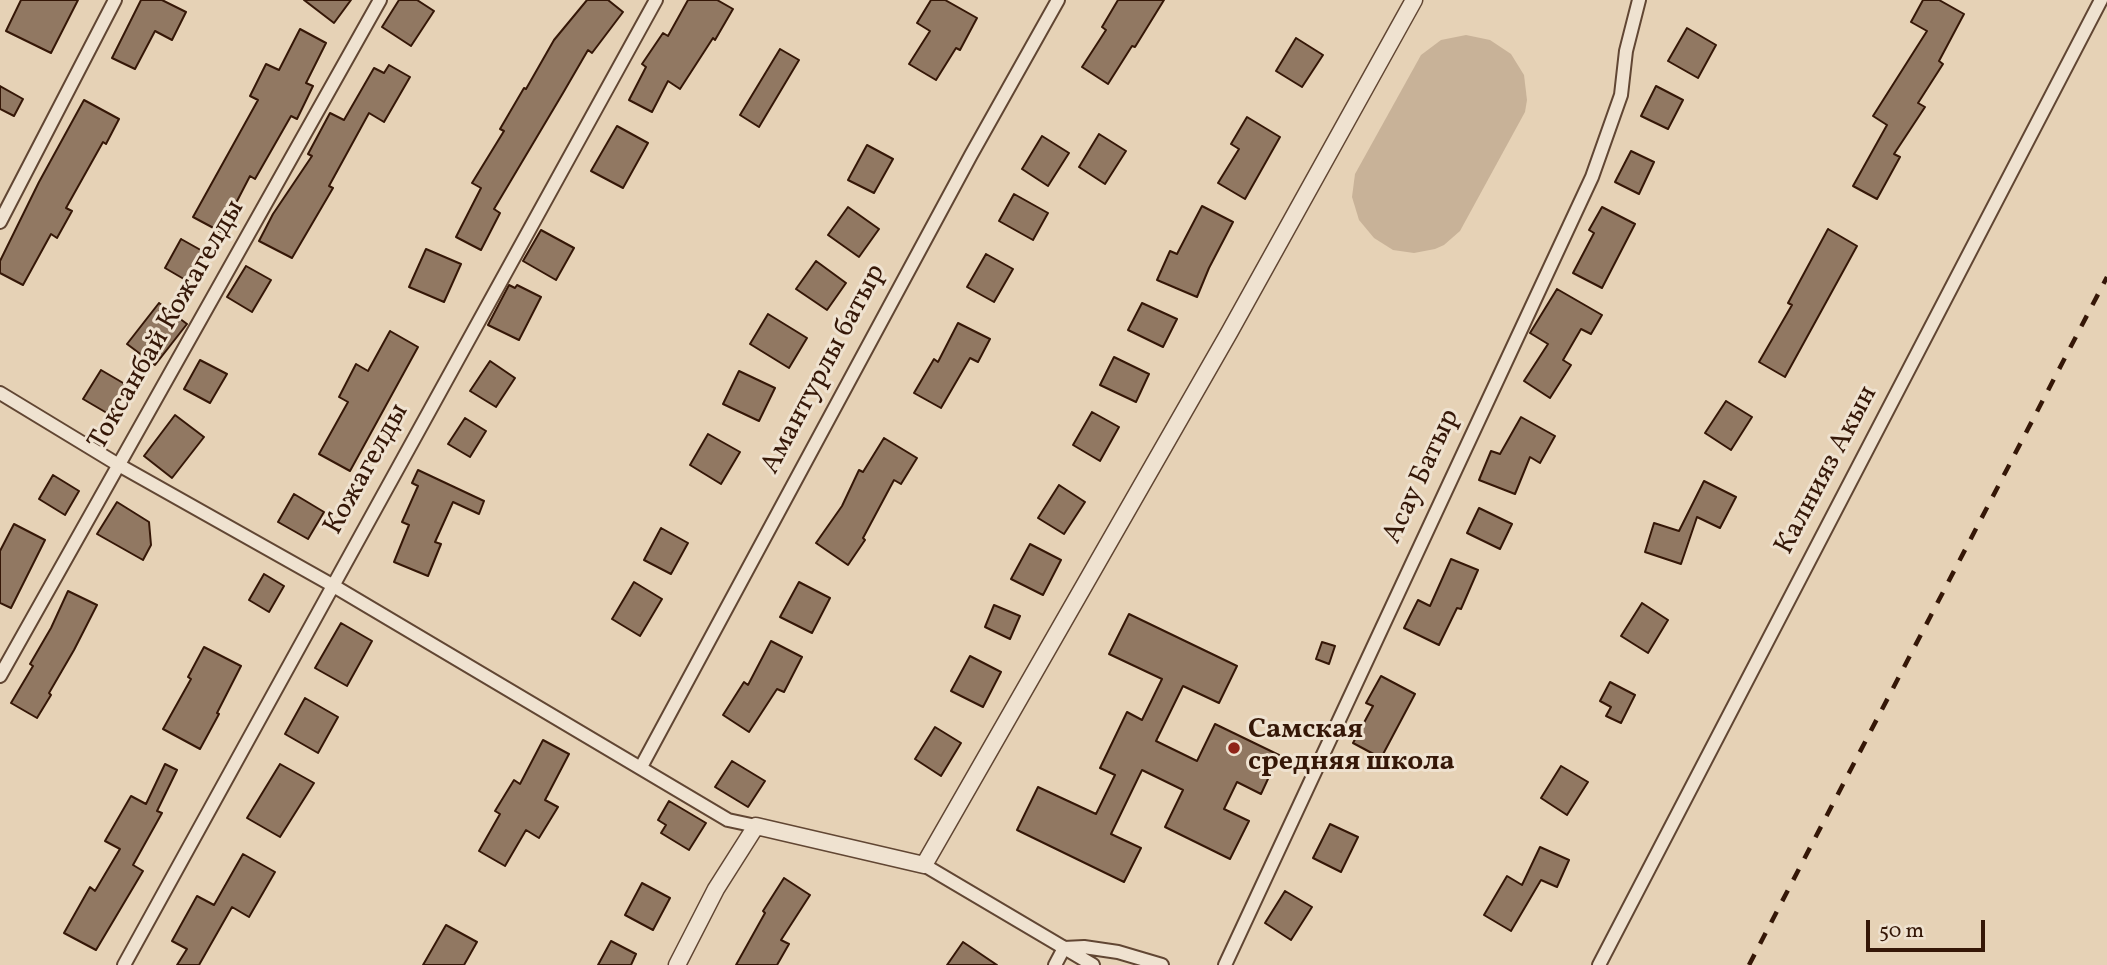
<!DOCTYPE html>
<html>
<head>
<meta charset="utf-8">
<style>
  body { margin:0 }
  #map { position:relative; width:2107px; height:965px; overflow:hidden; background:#e6d2b6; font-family:Vollkorn,serif }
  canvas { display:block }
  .scale { position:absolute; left:1866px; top:920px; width:119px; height:32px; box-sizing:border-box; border:4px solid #351707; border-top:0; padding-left:9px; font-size:21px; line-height:24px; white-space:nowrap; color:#351707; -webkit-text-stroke:5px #efe2d0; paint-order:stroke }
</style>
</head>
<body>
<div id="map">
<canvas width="2107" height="965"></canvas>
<div class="scale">50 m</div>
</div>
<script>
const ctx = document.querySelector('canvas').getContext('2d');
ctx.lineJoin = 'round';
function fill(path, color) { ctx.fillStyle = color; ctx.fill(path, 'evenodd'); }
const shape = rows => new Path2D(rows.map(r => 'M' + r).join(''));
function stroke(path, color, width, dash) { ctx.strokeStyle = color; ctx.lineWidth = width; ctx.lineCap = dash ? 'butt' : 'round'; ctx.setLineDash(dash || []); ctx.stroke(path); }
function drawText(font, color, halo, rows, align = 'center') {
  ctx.font = font + ' Vollkorn,serif'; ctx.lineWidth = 6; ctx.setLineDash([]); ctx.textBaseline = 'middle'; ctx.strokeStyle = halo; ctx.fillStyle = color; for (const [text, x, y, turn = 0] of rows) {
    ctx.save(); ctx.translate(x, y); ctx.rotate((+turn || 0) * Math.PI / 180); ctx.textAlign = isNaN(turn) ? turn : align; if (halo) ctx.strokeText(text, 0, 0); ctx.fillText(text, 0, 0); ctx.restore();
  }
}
fill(shape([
  [1466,35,1490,40,1511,54,1524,75,1527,100,1525,112,1460,231,1444,245,1435,249,1414,253,1393,250,1374,238,1359,220,1352,197,1355,174,1421,55,1441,40]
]), '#c8b298');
const building = shape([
  [21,0,78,0,51,53,6,31,21,0],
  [141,0,162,0,186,12,172,40,155,31,135,69,112,58,141,0],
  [304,0,351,0,334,23,304,0],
  [399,0,417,0,434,11,411,46,382,27,399,0],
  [587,0,608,0,623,12,592,53,588,50,563,93,494,209,500,213,481,250,456,237,481,188,472,183,504,131,500,129,524,88,526,89,554,40,587,0],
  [688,0,717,0,733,9,715,40,713,38,680,89,668,81,652,112,629,100,646,67,642,64,663,33,668,36,688,0],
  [931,0,945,0,977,18,960,50,956,48,936,80,909,64,930,31,917,23,931,0],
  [1118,0,1164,0,1135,47,1132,46,1108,84,1082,67,1106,30,1102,27,1118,0],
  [1923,0,1939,0,1964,14,1939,61,1943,64,1918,103,1925,107,1894,154,1900,157,1877,199,1853,186,1887,125,1873,116,1927,31,1911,22,1923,0],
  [1687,28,1716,45,1698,78,1668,61,1687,28],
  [300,29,326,43,306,83,313,86,297,119,291,116,255,179,250,176,221,232,193,217,258,100,250,96,266,64,279,70,300,29],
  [1296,38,1323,55,1302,87,1276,71,1296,38],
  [780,49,799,60,759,127,740,115,780,49],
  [389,65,410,77,384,122,369,113,329,186,333,188,292,258,259,241,273,214,312,156,308,154,330,113,344,120,374,68,384,73,389,65],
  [0,86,23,99,14,116,0,109,0,86],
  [1656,86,1683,100,1668,129,1641,116,1656,86],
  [84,100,119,119,106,144,103,142,66,208,72,211,57,238,51,234,23,285,0,273,0,261,39,182,84,100],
  [1247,117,1280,137,1245,199,1218,183,1239,149,1231,144,1247,117],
  [617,126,648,143,623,188,591,171,617,126],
  [1099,134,1126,151,1105,184,1079,167,1099,134],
  [1042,136,1069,153,1048,186,1022,169,1042,136],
  [867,145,893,159,874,193,848,180,867,145],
  [1631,151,1654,162,1639,194,1615,182,1631,151],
  [1014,194,1048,213,1033,240,999,221,1014,194],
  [1202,206,1233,222,1209,268,1197,297,1157,280,1170,251,1177,254,1202,206],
  [848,207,879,229,859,257,828,235,848,207],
  [1602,207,1635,224,1602,288,1573,273,1594,233,1589,230,1602,207],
  [1828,229,1857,246,1785,377,1759,362,1792,305,1788,303,1828,229],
  [541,230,574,248,556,280,523,261,541,230],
  [181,239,206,253,189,282,165,268,181,239],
  [426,249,461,264,444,302,409,287,426,249],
  [986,254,1013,269,994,302,967,287,986,254],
  [816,261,846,283,827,310,796,289,816,261],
  [246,266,271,280,252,312,227,297,246,266],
  [509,285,515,288,517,285,541,297,519,340,488,325,509,285],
  [1557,289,1602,315,1591,334,1581,329,1563,360,1571,365,1550,398,1524,381,1548,344,1530,333,1557,289],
  [159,303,187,324,155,365,127,344,159,303],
  [1142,303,1177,319,1163,347,1128,330,1142,303],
  [768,314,807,338,789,368,750,344,768,314],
  [958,323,990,339,978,362,970,358,941,408,914,393,934,359,938,362,958,323],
  [390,331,418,347,350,471,319,454,348,402,339,397,356,364,368,371,390,331],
  [1114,357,1149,374,1136,402,1100,385,1114,357],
  [200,360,227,374,210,403,184,389,200,360],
  [490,361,515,378,496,407,470,391,490,361],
  [101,370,130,387,112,416,83,399,101,370],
  [739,371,775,388,759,421,723,404,739,371],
  [1726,401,1752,417,1731,450,1705,433,1726,401],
  [1092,412,1119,427,1100,461,1073,445,1092,412],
  [175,415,204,437,172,478,144,456,175,415],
  [1521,417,1555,436,1540,463,1530,457,1515,494,1479,480,1491,451,1500,454,1521,417],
  [465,418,486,431,470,457,448,444,465,418],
  [708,434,740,452,721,484,690,465,708,434],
  [884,438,917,458,901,484,894,480,863,538,865,540,848,565,816,543,842,506,859,470,863,472,884,438],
  [418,470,484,501,479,514,453,502,435,542,441,544,428,576,394,562,409,525,402,522,418,486,412,483,418,470],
  [53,475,79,491,65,515,39,499,53,475],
  [1704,481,1736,497,1720,528,1697,517,1681,564,1645,552,1654,523,1679,531,1704,481],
  [1059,485,1085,502,1064,534,1038,518,1059,485],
  [294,494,324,512,308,539,278,522,294,494],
  [117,502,149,522,151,545,143,560,97,534,117,502],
  [1479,508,1512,524,1500,549,1467,533,1479,508],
  [14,524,45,540,11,608,0,603,0,551,14,524],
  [661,528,688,543,671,574,644,560,661,528],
  [1030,544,1061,560,1043,595,1011,579,1030,544],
  [1451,559,1478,570,1461,609,1457,608,1439,645,1404,628,1418,600,1430,606,1451,559],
  [264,574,284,586,269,612,249,600,264,574],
  [634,582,662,599,640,636,612,619,634,582],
  [799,582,830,598,812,633,780,617,799,582],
  [68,591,97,605,74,650,49,693,51,695,37,718,11,703,33,666,30,664,51,628,68,591],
  [1642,603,1668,620,1648,653,1621,636,1642,603],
  [994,605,1020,616,1010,639,985,627,994,605],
  [1129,614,1237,666,1219,703,1183,686,1156,741,1197,761,1215,724,1279,755,1261,794,1237,782,1224,809,1249,821,1230,859,1165,827,1183,790,1142,770,1111,834,1141,848,1124,882,1017,830,1038,787,1096,814,1115,775,1100,768,1127,712,1142,720,1162,679,1109,654,1129,614],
  [341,623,372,641,347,686,315,668,341,623],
  [771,641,802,657,784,692,777,689,749,732,723,715,744,682,748,685,771,641],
  [1322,642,1335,646,1329,664,1316,659,1322,642],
  [204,647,241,666,217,713,219,714,200,749,163,729,191,679,188,677,204,647],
  [970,656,1001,672,983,707,951,691,970,656],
  [1381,676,1415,694,1381,758,1353,743,1373,706,1366,703,1381,676],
  [1610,682,1635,695,1621,723,1606,716,1611,707,1600,701,1610,682],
  [305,698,338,717,318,753,285,734,305,698],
  [935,727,961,743,941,776,915,759,935,727],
  [543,740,569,754,545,800,558,807,539,838,526,830,505,866,479,851,500,814,495,811,514,780,520,784,543,740],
  [732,761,765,781,748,807,715,787,732,761],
  [165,764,177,770,157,811,162,813,133,865,143,871,96,950,64,933,90,887,95,891,120,849,105,841,131,796,146,804,165,764],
  [280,764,314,783,280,837,247,818,280,764],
  [1561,766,1588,782,1567,815,1541,798,1561,766],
  [669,801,706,823,689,850,661,833,666,825,658,820,669,801],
  [1330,824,1358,837,1341,872,1313,858,1330,824],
  [1540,847,1569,860,1557,887,1541,880,1511,931,1484,915,1507,876,1522,885,1540,847],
  [243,854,275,872,249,917,232,907,199,965,177,965,187,949,172,941,197,896,214,905,243,854],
  [784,878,810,895,781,940,789,944,777,965,736,965,765,913,763,911,784,878],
  [642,883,670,898,653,930,625,915,642,883],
  [1285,891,1312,907,1291,940,1265,923,1285,891],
  [446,925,477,942,464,965,423,965,446,925],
  [611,941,636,954,631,965,598,965,611,941],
  [963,942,997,965,947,965,963,942]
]);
fill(building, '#917862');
stroke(building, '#351707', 2);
const minor = shape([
  [0,222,115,0],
  [0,393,117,464,332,585,728,820,756,826],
  [0,676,380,0],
  [641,767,971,155,1058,0],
  [924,865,1093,965],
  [124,965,656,0],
  [1055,965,1064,948,1084,947,1118,952,1162,965],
  [1225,965,1592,177,1621,95,1626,51,1639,0],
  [1599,965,2101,0]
]);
const tertiary = shape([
  [677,965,716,889,756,826,924,865,1229,333,1414,0]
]);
stroke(minor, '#614633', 16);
stroke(tertiary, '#614633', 19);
stroke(minor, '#efe2d0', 12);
stroke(tertiary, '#efe2d0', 16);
stroke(shape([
  [1749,965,2107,277]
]), '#351707', 4.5, [12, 12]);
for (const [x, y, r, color] of [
  [1234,748,7,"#8f2418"]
]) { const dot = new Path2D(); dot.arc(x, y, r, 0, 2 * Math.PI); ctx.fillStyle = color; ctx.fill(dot); stroke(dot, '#efe2d0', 2.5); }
drawText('28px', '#351707', '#efe2d0', [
  ["Токсанбай Кожагелды",168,326,-60],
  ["Амантурлы батыр",825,370,-62],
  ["Кожагелды",368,470,-61],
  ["Калнияз Акын",1828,471,-62],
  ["Асау Батыр",1423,477,-65]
]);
drawText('bold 28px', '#351707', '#efe2d0', [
  ["Самская",1248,732],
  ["средняя школа",1248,764]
], 'left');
</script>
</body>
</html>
